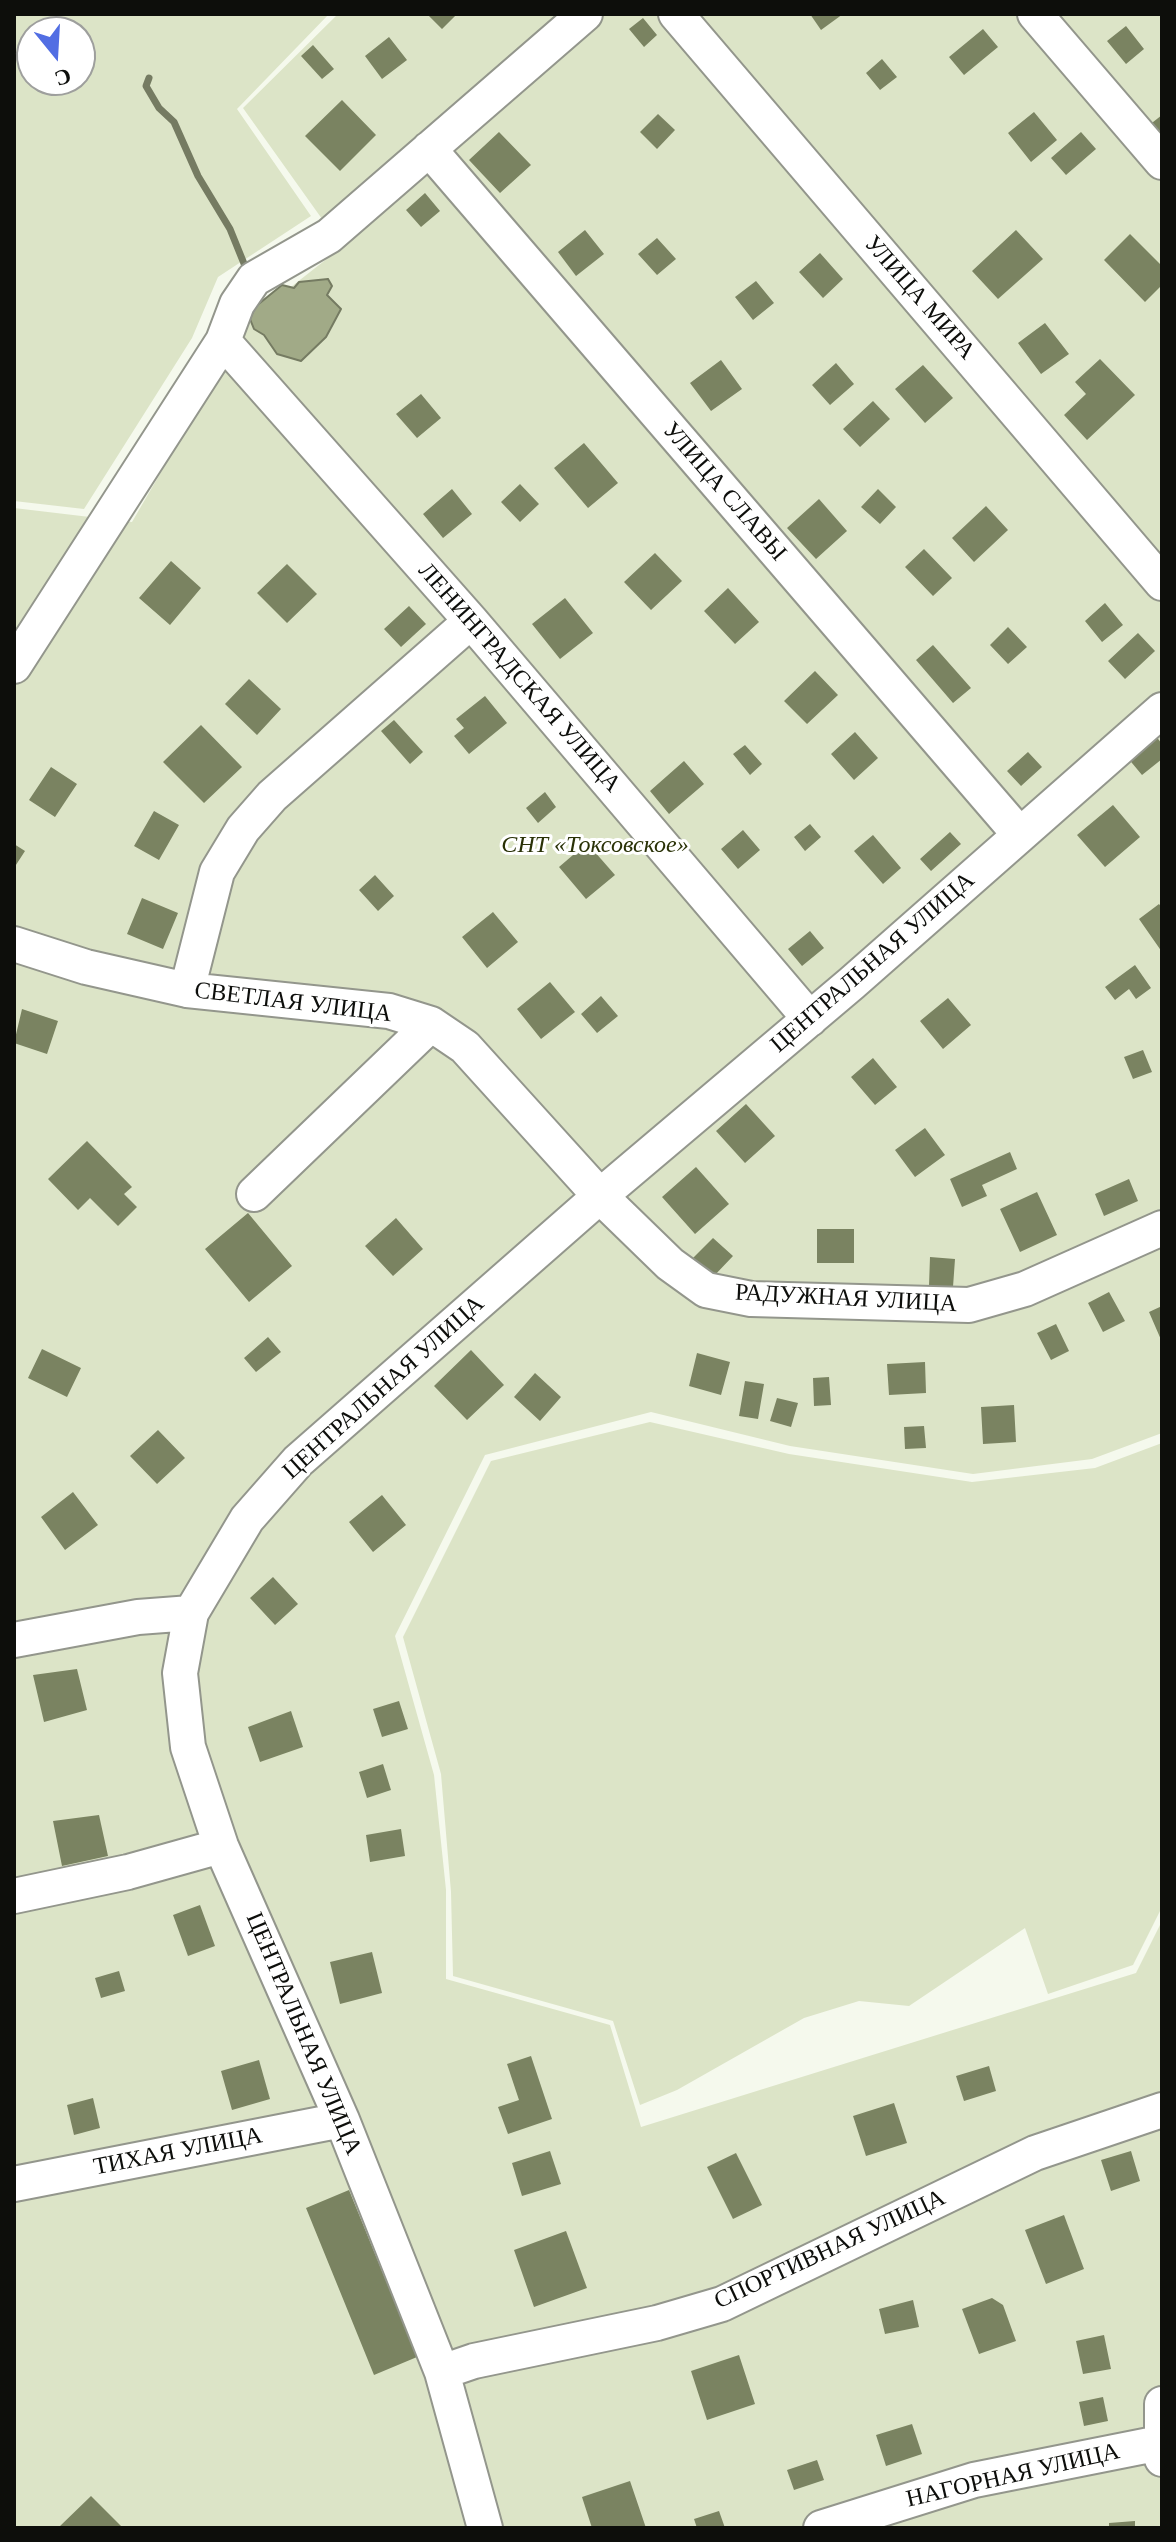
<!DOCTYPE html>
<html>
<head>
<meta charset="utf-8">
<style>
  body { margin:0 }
  #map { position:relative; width:1176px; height:2542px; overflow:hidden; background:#f5f9ed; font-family:Georgia,serif }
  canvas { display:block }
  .frame { position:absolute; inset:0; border:16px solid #0d0e0b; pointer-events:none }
  .north { position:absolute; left:16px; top:16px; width:80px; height:80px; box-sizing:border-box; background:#fff; border:2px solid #9e9f9d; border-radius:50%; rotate:162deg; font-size:22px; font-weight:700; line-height:32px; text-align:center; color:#0d0e0b }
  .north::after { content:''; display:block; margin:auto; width:28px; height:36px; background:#526ee3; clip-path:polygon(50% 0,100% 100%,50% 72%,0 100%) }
</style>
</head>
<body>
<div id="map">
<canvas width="1176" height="2542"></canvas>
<div class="frame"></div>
<div class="north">С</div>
</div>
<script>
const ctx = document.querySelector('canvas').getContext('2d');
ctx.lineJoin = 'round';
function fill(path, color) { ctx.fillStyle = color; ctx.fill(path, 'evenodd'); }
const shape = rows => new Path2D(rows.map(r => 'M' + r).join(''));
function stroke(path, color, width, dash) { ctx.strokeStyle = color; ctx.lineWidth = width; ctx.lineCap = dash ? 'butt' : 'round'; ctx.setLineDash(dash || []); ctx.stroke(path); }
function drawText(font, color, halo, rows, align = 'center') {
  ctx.font = font + ' Georgia,serif'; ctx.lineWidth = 6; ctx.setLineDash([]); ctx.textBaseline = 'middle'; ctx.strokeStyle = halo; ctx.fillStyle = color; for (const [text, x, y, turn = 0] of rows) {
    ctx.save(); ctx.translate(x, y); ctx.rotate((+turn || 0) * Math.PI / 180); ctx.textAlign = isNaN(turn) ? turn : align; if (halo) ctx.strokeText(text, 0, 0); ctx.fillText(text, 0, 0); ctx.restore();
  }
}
fill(shape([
  [14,14,329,14,237,109,311,216,218,277,192,338,84,509,14,501],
  [32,32,80,32,80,80,32,80],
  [338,14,1162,14,1162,1433,1092,1459,973,1474,790,1446,651,1412,485,1455,395,1636,434,1775,446,1890,446,1979,610,2025,641,2127,1136,1973,1162,1921,1162,2528,14,2528,14,508,132,522,250,319,342,247,243,108],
  [650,1422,789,1454,972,1482,1095,1468,1162,1443,1162,1907,1133,1965,1048,1994,1025,1928,909,2006,859,2001,804,2018,677,2090,640,2105,613,2021,453,1976,451,1892,441,1774,403,1637,491,1461]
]), '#dce4c7');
const water = shape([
  [328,279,332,286,327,295,341,309,326,337,301,361,277,354,264,335,254,329,250,319,255,307,282,285,294,288,299,282,328,279]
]);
fill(water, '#a1aa87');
stroke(water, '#757b62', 2);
stroke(shape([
  [149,78,146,86,159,108,174,122,198,176,230,229,247,271]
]), '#757b62', 7);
fill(shape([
  [427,14,457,14,442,29],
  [810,14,843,14,821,30],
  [643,18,657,35,644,47,629,29],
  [1126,26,1144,49,1126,64,1107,41],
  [983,29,998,47,964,75,949,57],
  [389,37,407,60,382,79,365,56],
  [313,45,334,69,322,79,301,56],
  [882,59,897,77,880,90,866,73],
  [342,100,376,135,340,171,305,136],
  [1034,112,1057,140,1031,162,1008,133],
  [658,114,675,130,657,149,640,132],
  [1162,115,1162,143,1148,126],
  [499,132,531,165,500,193,469,160],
  [1081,132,1096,149,1066,175,1051,158],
  [425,193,440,211,421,227,406,210],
  [585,230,604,254,576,276,558,252],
  [1016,230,1043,259,998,299,972,271],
  [1130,234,1162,266,1162,285,1145,302,1104,260],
  [657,238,676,259,657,275,638,254],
  [820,253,843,279,823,298,799,272],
  [756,281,774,303,753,320,735,297],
  [1045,323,1069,354,1041,374,1018,343],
  [1100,359,1135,395,1087,440,1064,415,1086,394,1075,382],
  [721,360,742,389,711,411,690,383],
  [836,363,854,384,830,405,812,385],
  [923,365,953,398,925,423,895,389],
  [421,394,441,418,417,438,396,414],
  [873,401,890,419,860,447,843,429],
  [584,443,618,483,588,508,554,468],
  [520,484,539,504,520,522,501,502],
  [452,489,472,514,443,538,423,514],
  [878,489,896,507,880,524,861,507],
  [819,499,847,531,816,559,787,528],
  [986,506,1008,530,974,562,952,538],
  [924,549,952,578,933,596,905,567],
  [655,553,682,581,651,610,624,582],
  [171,561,201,588,170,625,139,598],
  [287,564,317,594,287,623,257,593],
  [728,588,759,622,735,644,704,611],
  [565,598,593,633,560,659,532,624],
  [1105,603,1123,625,1102,642,1085,621],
  [409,606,426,624,401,647,384,629],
  [1008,627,1027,647,1008,664,990,645],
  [1138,633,1155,651,1125,679,1108,661],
  [933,645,971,688,953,703,916,660],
  [815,671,838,695,807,724,784,701],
  [249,679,281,709,257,735,225,704],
  [485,696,507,723,469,754,454,736,464,728,456,719],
  [394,720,423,752,410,764,381,731],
  [201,725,242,767,204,803,163,762],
  [855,732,878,758,854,780,831,754],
  [1155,735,1162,744,1162,759,1142,775,1127,757],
  [745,745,762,764,750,775,733,754],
  [1028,752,1042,767,1021,786,1007,771],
  [684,761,704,784,669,814,650,791],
  [51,767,77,784,55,817,29,800],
  [545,792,556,807,538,823,526,808],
  [1113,805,1140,837,1105,867,1077,835],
  [154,811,179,825,159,860,134,846],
  [810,824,821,837,805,851,794,837],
  [743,830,760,850,738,869,721,849],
  [950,832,961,844,931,871,920,859],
  [873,835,901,868,883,884,854,851],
  [587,843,615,875,586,899,559,867],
  [14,844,25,851,14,868],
  [375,875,394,896,378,911,359,890],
  [142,898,178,913,163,949,127,934],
  [1159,904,1162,908,1162,952,1139,919],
  [493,912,518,942,487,968,462,937],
  [810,931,824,948,802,966,788,949],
  [1135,965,1151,988,1136,999,1129,989,1115,1000,1105,987],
  [550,982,575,1012,541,1039,517,1009],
  [601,996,618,1016,597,1033,581,1014],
  [948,998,971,1025,943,1049,920,1021],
  [22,1009,58,1021,47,1054,14,1043],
  [1143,1050,1152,1072,1133,1079,1124,1057],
  [873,1058,897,1087,875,1105,851,1077],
  [746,1104,775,1136,745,1163,716,1131],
  [925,1128,945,1155,915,1177,895,1150],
  [87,1141,132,1187,124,1194,137,1207,118,1226,90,1198,78,1210,48,1179],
  [1010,1152,1017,1169,982,1185,987,1196,962,1207,950,1179],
  [696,1167,729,1204,695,1234,662,1197],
  [1129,1179,1138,1201,1104,1216,1095,1194],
  [1037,1192,1057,1235,1020,1252,1000,1209],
  [248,1213,292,1266,249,1302,205,1249],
  [396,1218,423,1249,393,1276,365,1246],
  [817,1229,854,1229,854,1263,817,1263],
  [713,1238,733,1256,713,1277,693,1258],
  [930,1257,955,1259,953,1287,929,1286],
  [1109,1292,1125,1321,1103,1332,1088,1303],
  [1162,1306,1162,1342,1149,1312],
  [1056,1324,1069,1351,1051,1360,1037,1333],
  [268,1337,281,1352,256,1372,244,1358],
  [42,1349,81,1368,67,1397,28,1378],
  [471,1350,504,1385,467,1420,434,1386],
  [697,1353,730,1362,721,1395,689,1386],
  [925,1362,926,1393,889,1395,887,1364],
  [535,1373,561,1397,540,1421,514,1397],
  [829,1377,831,1405,814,1406,813,1378],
  [745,1381,764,1384,758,1419,739,1416],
  [777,1398,798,1403,791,1427,770,1421],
  [1014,1405,1016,1442,983,1444,981,1407],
  [924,1426,926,1448,905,1449,904,1427],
  [158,1430,185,1458,157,1484,130,1456],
  [73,1492,98,1525,65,1550,41,1517],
  [382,1495,406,1525,373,1552,349,1522],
  [273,1577,298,1604,275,1625,250,1598],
  [77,1669,87,1710,44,1722,33,1675],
  [399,1701,408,1729,382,1737,373,1709],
  [291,1711,303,1747,260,1762,248,1727],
  [383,1764,391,1790,367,1798,359,1772],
  [99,1815,108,1856,62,1866,53,1821],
  [401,1829,405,1856,370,1862,366,1835],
  [200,1905,215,1946,188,1956,173,1915],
  [372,1952,382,1993,340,2004,330,1962],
  [119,1971,125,1991,101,1998,95,1978],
  [531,2056,552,2119,508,2134,498,2107,519,2100,507,2064],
  [259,2060,270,2099,232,2110,221,2071],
  [989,2066,996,2091,964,2101,956,2076],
  [93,2098,100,2128,74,2135,67,2105],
  [894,2103,907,2143,866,2156,853,2116],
  [550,2151,561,2184,522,2196,512,2163],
  [1131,2151,1140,2181,1111,2191,1101,2160],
  [736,2153,762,2205,733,2219,707,2167],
  [349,2190,417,2357,374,2375,306,2208],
  [1064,2215,1084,2269,1046,2284,1025,2230],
  [566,2231,587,2288,534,2307,514,2250],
  [992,2298,1003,2305,1016,2341,979,2354,962,2309],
  [913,2300,919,2327,885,2334,879,2309],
  [1104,2335,1111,2369,1083,2374,1076,2341],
  [739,2355,755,2404,707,2420,691,2371],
  [1103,2397,1108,2421,1084,2426,1079,2402],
  [912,2424,922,2454,886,2466,876,2435],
  [817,2460,824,2480,794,2490,787,2470],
  [630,2481,646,2528,592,2528,582,2497],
  [91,2496,123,2528,58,2528],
  [719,2511,725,2528,697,2528,694,2519],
  [1135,2521,1135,2528,1109,2528,1109,2523]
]), '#7a8361');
const minor = shape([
  [676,14,1162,583],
  [1035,14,1162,162],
  [429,149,1020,835],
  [223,341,471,621,810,1019],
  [14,666,223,341,237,304,254,279,329,236,585,14],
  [14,944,86,967,187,990,389,1011,431,1024,465,1047,600,1196,670,1264,706,1290,751,1299,969,1305,1025,1289,1162,1228],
  [187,990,217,872,243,829,272,796,471,621],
  [254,1194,431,1024],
  [14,1640,138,1617,191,1613],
  [14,1896,128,1872,221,1846],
  [14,2184,342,2120],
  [442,2372,474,2361,657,2323,722,2304,1035,2153,1162,2110],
  [1162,2404,1162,2459],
  [485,2528,442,2372,342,2120,221,1846,188,1747,180,1673,191,1613,247,1519,298,1461,600,1196,852,983,1162,710],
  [821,2528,974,2480,1160,2443]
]);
stroke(minor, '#93968c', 38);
stroke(minor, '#fff', 34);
drawText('24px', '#0d0e0b', '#fff', [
  ["УЛИЦА МИРА",919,298,49],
  ["УЛИЦА СЛАВЫ",724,492,49],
  ["ЛЕНИНГРАДСКАЯ УЛИЦА",519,678,49],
  ["ЦЕНТРАЛЬНАЯ УЛИЦА",873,963,-41],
  ["СВЕТЛАЯ УЛИЦА",293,1003,7],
  ["РАДУЖНАЯ УЛИЦА",846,1299,3],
  ["ЦЕНТРАЛЬНАЯ УЛИЦА",384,1388,-42],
  ["ЦЕНТРАЛЬНАЯ УЛИЦА",303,2034,67],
  ["ТИХАЯ УЛИЦА",178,2152,-11],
  ["СПОРТИВНАЯ УЛИЦА",830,2250,-25],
  ["НАГОРНАЯ УЛИЦА",1013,2476,-13]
]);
drawText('italic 24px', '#293106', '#fff', [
  ["СНТ «Токсовское»",595,846]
]);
</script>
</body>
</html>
